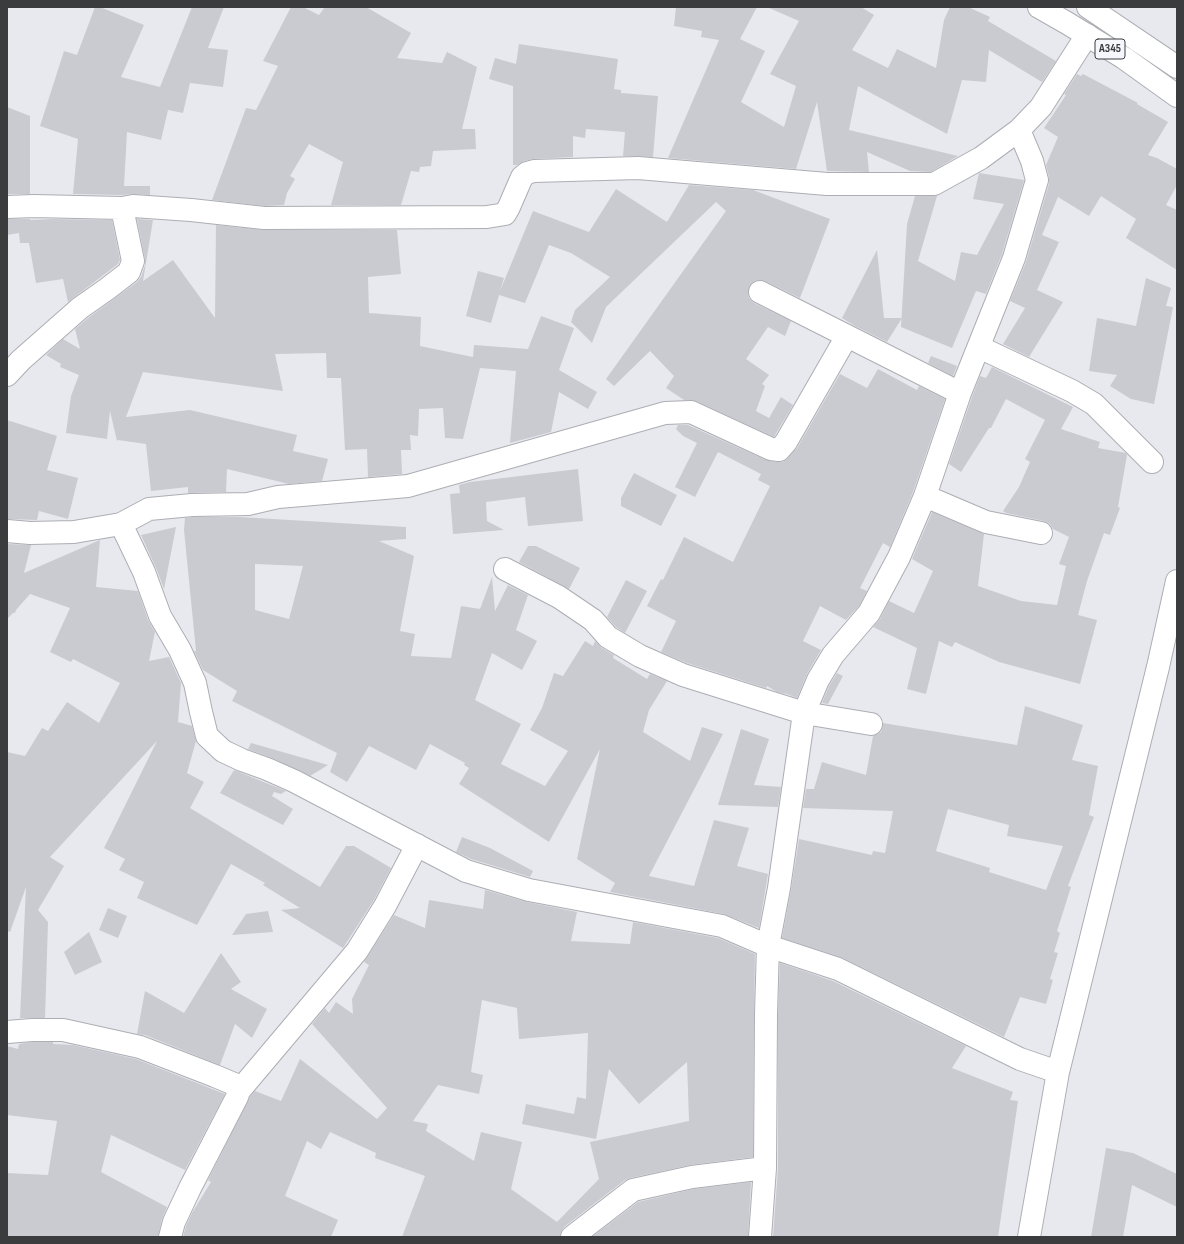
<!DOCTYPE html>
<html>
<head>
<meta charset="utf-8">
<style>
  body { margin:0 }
  #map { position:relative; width:1184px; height:1244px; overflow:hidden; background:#e8e9ef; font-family:"Sofia Sans Condensed",sans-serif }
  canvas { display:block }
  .frame { position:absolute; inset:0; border:8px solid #3b3c3e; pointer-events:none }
</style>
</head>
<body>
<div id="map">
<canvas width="1184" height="1244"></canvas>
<div class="frame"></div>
</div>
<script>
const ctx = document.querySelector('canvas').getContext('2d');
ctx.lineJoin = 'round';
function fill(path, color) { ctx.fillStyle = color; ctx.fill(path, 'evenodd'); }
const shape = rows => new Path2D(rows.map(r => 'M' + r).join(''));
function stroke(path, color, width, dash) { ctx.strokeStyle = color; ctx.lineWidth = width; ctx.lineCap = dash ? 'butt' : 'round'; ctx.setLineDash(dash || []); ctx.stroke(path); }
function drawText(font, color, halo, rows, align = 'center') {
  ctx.font = font + ' "Sofia Sans Condensed",sans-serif'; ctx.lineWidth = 4; ctx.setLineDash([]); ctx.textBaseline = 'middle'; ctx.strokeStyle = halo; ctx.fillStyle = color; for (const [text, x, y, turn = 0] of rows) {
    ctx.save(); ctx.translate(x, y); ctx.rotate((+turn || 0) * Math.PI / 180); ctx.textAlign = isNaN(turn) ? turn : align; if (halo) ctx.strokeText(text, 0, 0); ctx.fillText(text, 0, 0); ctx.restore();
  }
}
fill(shape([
  [95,7,100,7,144,25,121,77,160,87,192,7,224,7,208,48,228,50,223,87,190,83,183,113,168,110,161,140,127,132,124,186,150,186,150,195,134,194,121,195,73,194,78,139,40,126,64,51,77,55],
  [291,7,303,7,319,15,325,7,366,7,411,33,397,58,442,63,447,52,477,67,462,129,475,129,476,149,433,151,431,166,420,167,419,172,411,171,401,205,331,205,343,162,309,144,290,176,295,179,287,193,284,205,265,206,212,200,246,108,256,110,278,66,263,61],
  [676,7,757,7,740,39,765,51,741,102,784,127,796,86,770,74,799,21,767,7,861,7,874,15,852,50,888,68,897,49,936,68,944,20,950,7,968,7,990,17,988,21,1056,61,1042,82,989,50,986,82,962,80,947,134,858,86,849,130,958,156,931,172,910,171,867,152,869,172,827,171,817,102,796,169,668,158,719,40,701,37,702,31,674,26],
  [519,44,618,59,614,89,621,90,621,93,658,96,653,157,623,156,625,132,586,129,585,138,573,136,573,157,533,159,524,161,517,165,513,165,513,86,489,79,495,58,516,64],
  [1077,74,1081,76,1083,74,1138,103,1137,104,1168,122,1148,155,1157,158,1177,169,1177,185,1166,205,1177,210,1177,270,1126,238,1136,219,1101,196,1089,216,1058,197,1042,235,1059,242,1037,290,1063,302,1029,357,1003,344,1025,308,1010,301,1026,262,1049,184,1049,177,1046,165,1058,137,1044,128,1066,95,1064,94],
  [7,107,30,116,30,194,7,194],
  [979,173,1024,180,1002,254,986,294,976,291,952,348,901,327,907,224,915,196,937,196,918,261,955,281,961,252,977,255,1004,204,973,199],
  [689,185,753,190,830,219,800,298,765,281,759,280,754,281,749,287,748,293,749,298,754,303,791,321,785,336,768,327,746,359,769,375,762,384,765,386,756,411,769,418,781,397,793,405,774,437,696,401,684,400,666,388,674,376,650,351,614,386,606,379,726,211,716,202,606,307,592,343,571,322,575,310,610,277,571,253,549,245,525,303,499,295,491,323,466,316,478,271,504,278,500,291,533,211,589,232,616,189,667,222],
  [7,219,30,219,30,220,52,219,112,220,120,260,118,264,68,302,63,279,36,283,29,243,20,243,19,233,7,235],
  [137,219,153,220,143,281,173,260,215,318,216,225,264,230,397,230,401,274,368,277,369,313,421,317,420,346,473,357,474,345,528,349,541,316,574,328,559,370,597,392,588,409,559,392,551,432,510,443,516,371,480,368,463,439,445,438,443,408,419,409,418,436,410,435,411,450,401,450,402,474,368,477,367,449,345,450,341,378,327,378,326,353,275,354,283,391,143,372,126,417,190,410,297,435,293,451,328,459,322,481,289,484,227,469,226,492,188,493,188,487,151,491,146,444,118,440,117,441,110,411,107,439,66,433,71,396,79,375,60,367,61,364,46,355,63,339,80,349,75,329,88,318,137,282,141,277,145,265,145,259],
  [877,250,884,318,902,318,887,342,855,326,842,318],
  [1146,278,1171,288,1166,306,1173,307,1154,404,1131,399,1110,386,1117,375,1089,371,1097,318,1136,326],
  [931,356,957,366,953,376,928,363],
  [992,367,1073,407,1061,429,1100,442,1098,448,1126,453,1127,455,1118,507,1120,508,1110,535,1104,533,1087,581,1078,615,1097,620,1080,684,999,662,955,642,952,647,939,641,926,694,907,689,917,648,873,627,880,619,889,601,914,613,933,571,912,559,932,512,984,534,978,586,1021,601,1057,605,1066,566,1059,564,1069,537,1053,529,1050,524,1044,521,1006,513,1003,511,1019,487,1030,462,1025,459,1045,420,1006,399,991,428,989,428,961,472,949,464,972,397,980,376,986,378],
  [878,369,917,390,919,386,945,399,913,492,890,547,883,543,860,588,867,591,859,606,846,620,820,606,803,641,821,650,807,674,797,698,787,694,777,692,767,686,766,688,687,663,661,652,676,621,647,606,661,579,663,580,684,537,733,562,770,486,758,480,761,474,718,452,695,497,675,487,697,443,683,436,676,429,678,425,688,425,766,460,777,462,783,462,788,458,797,448,840,374,867,388],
  [7,420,57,436,47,470,78,478,68,519,39,511,37,520,7,519],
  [578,469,583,521,528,526,525,497,486,502,487,521,504,530,453,534,450,494,460,493,459,485,470,482],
  [634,473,677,495,661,526,621,506,621,498],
  [193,517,240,517,406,527,406,539,379,541,414,556,400,631,415,634,411,656,451,658,461,606,480,609,492,577,495,611,508,585,528,595,516,630,537,641,522,670,492,653,475,700,521,724,501,764,545,786,568,751,530,730,542,708,554,673,563,676,585,641,593,646,595,641,602,648,614,655,613,658,647,679,650,674,667,681,649,710,643,732,690,761,702,727,723,734,649,876,694,886,714,820,749,828,737,866,768,874,759,928,724,914,610,892,615,883,577,859,600,749,549,842,459,784,469,768,464,765,465,763,430,744,416,770,369,746,347,782,330,772,337,753,232,701,237,691,203,670,194,651,196,651,184,530,185,518],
  [255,564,303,566,289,619,255,610],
  [176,527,164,589,156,568,141,535],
  [100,540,96,587,138,591,148,620,155,632,149,661,169,657,181,683,178,722,192,726,196,741,187,773,204,782,190,808,320,887,346,846,354,846,391,868,374,900,343,948,281,910,300,908,263,885,265,883,231,864,197,925,137,898,144,882,119,870,125,859,104,848,157,741,50,857,64,866,38,910,48,922,45,1018,20,1018,26,887,10,932,7,931,7,752,25,756,42,728,48,731,67,702,99,723,120,683,73,659,71,662,50,652,70,608,30,594,16,610,15,613,13,613,7,619,7,544,31,545,24,573],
  [528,546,536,546,580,568,569,589,519,562],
  [626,580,647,591,625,633,616,627,607,617],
  [837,673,843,676,828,704,822,703,829,686],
  [1025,706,1083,725,1072,760,1098,766,1089,815,1094,817,1068,886,1071,887,1057,931,1060,933,1054,952,1058,953,1050,979,1053,980,1046,1004,1020,997,1004,1037,843,958,782,938,791,890,799,839,872,855,873,851,885,853,893,811,803,808,806,789,814,789,822,762,866,775,873,736,881,732,883,726,883,723,1017,745],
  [948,809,1009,825,1007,836,1063,846,1046,890,989,872,990,868,936,851],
  [741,729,769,739,754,785,781,787,778,807,718,805],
  [251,743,328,765,310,776,272,758,248,749],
  [234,770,286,791,281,794,274,792,272,796,293,809,283,825,220,793],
  [462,837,490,848,533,871,530,877,471,859,456,852],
  [485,890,527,902,577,912,571,941,630,944,633,922,718,938,755,954,754,1014,753,1157,690,1165,630,1178,625,1180,564,1227,561,1232,560,1237,402,1237,425,1176,375,1158,376,1153,330,1132,321,1149,307,1141,285,1196,338,1220,331,1237,183,1237,186,1226,192,1213,211,1182,208,1180,250,1097,255,1091,281,1101,300,1059,377,1119,387,1108,312,1024,325,1008,329,1013,336,1002,353,1014,352,999,369,965,364,962,394,915,425,928,429,900,483,909],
  [482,1000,517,1008,519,1039,588,1033,586,1099,577,1097,574,1114,526,1104,522,1124,596,1139,609,1069,639,1104,687,1062,689,1121,590,1142,599,1179,557,1222,511,1189,522,1142,481,1132,474,1161,426,1131,428,1124,413,1121,438,1085,479,1094,483,1075,471,1072],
  [108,908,127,916,118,938,99,930],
  [268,911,273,932,232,935,246,914],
  [89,932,102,962,75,975,64,952],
  [221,953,241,982,231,989,267,1009,252,1038,235,1024,220,1065,145,1035,137,1034,145,991,184,1013],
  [780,963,833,981,966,1046,952,1068,1013,1092,1010,1100,1018,1101,998,1237,773,1237,778,1168,778,1014],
  [32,1042,53,1042,53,1044,73,1045,136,1059,225,1094,185,1170,111,1135,101,1172,167,1207,162,1219,158,1237,7,1237,7,1173,48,1175,57,1121,7,1115,7,1046,18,1049,19,1044],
  [1106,1148,1133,1153,1177,1174,1177,1207,1132,1185,1123,1237,1091,1237],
  [751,1182,748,1237,592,1237,638,1202,694,1189]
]), '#c9cbd1');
const minor = shape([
  [7,207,34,206,122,208,133,206,191,210,264,218,487,217,505,214,509,207,522,177,527,173,534,171,638,168,827,184,934,184,981,158,1019,130,1041,107,1087,35],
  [760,292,960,393],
  [979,347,1072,391,1094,404,1152,462],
  [7,375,21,360,80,308,107,289,129,272,133,261,122,208],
  [925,496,986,522,1041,533],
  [121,524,144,572,160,616,180,650,195,683,201,712,207,736,223,751,242,760,267,769,294,781,466,871,529,890,722,926,768,946,838,969,1020,1059,1058,1072],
  [7,531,30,533,74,532,121,524,149,509,192,505,248,504,278,497,408,486,665,413,691,412,771,449,779,450,786,442,847,336],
  [505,569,559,597,593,620,608,637,640,656,683,675,804,713,871,724],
  [7,1032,32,1030,63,1030,140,1047,215,1076,234,1084,239,1091],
  [170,1237,174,1222,190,1188,237,1097,239,1091,357,951,385,906,417,845],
  [572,1237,633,1190,692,1177,765,1168],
  [760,1237,765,1168,766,1014,768,946,779,888,804,713,818,680,833,655,869,613,899,557,925,496,960,393,1014,258,1037,180,1032,161,1019,130],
  [1029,1237,1058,1072,1158,667,1177,581]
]);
const trunk = shape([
  [1039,7,1067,23,1124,58,1177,96],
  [1088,7,1177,67]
]);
stroke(minor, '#acaeb3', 24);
stroke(trunk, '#acaeb3', 24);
stroke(minor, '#fff', 22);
stroke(trunk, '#fff', 22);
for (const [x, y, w] of [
  [1110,49,30]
]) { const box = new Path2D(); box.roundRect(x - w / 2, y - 10, w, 20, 3); ctx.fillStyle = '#f5f7fd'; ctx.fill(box); stroke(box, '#3b3c3e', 1); }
drawText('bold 12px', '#3b3c3e', null, [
  ["A345",1110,49]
]);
</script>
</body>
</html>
